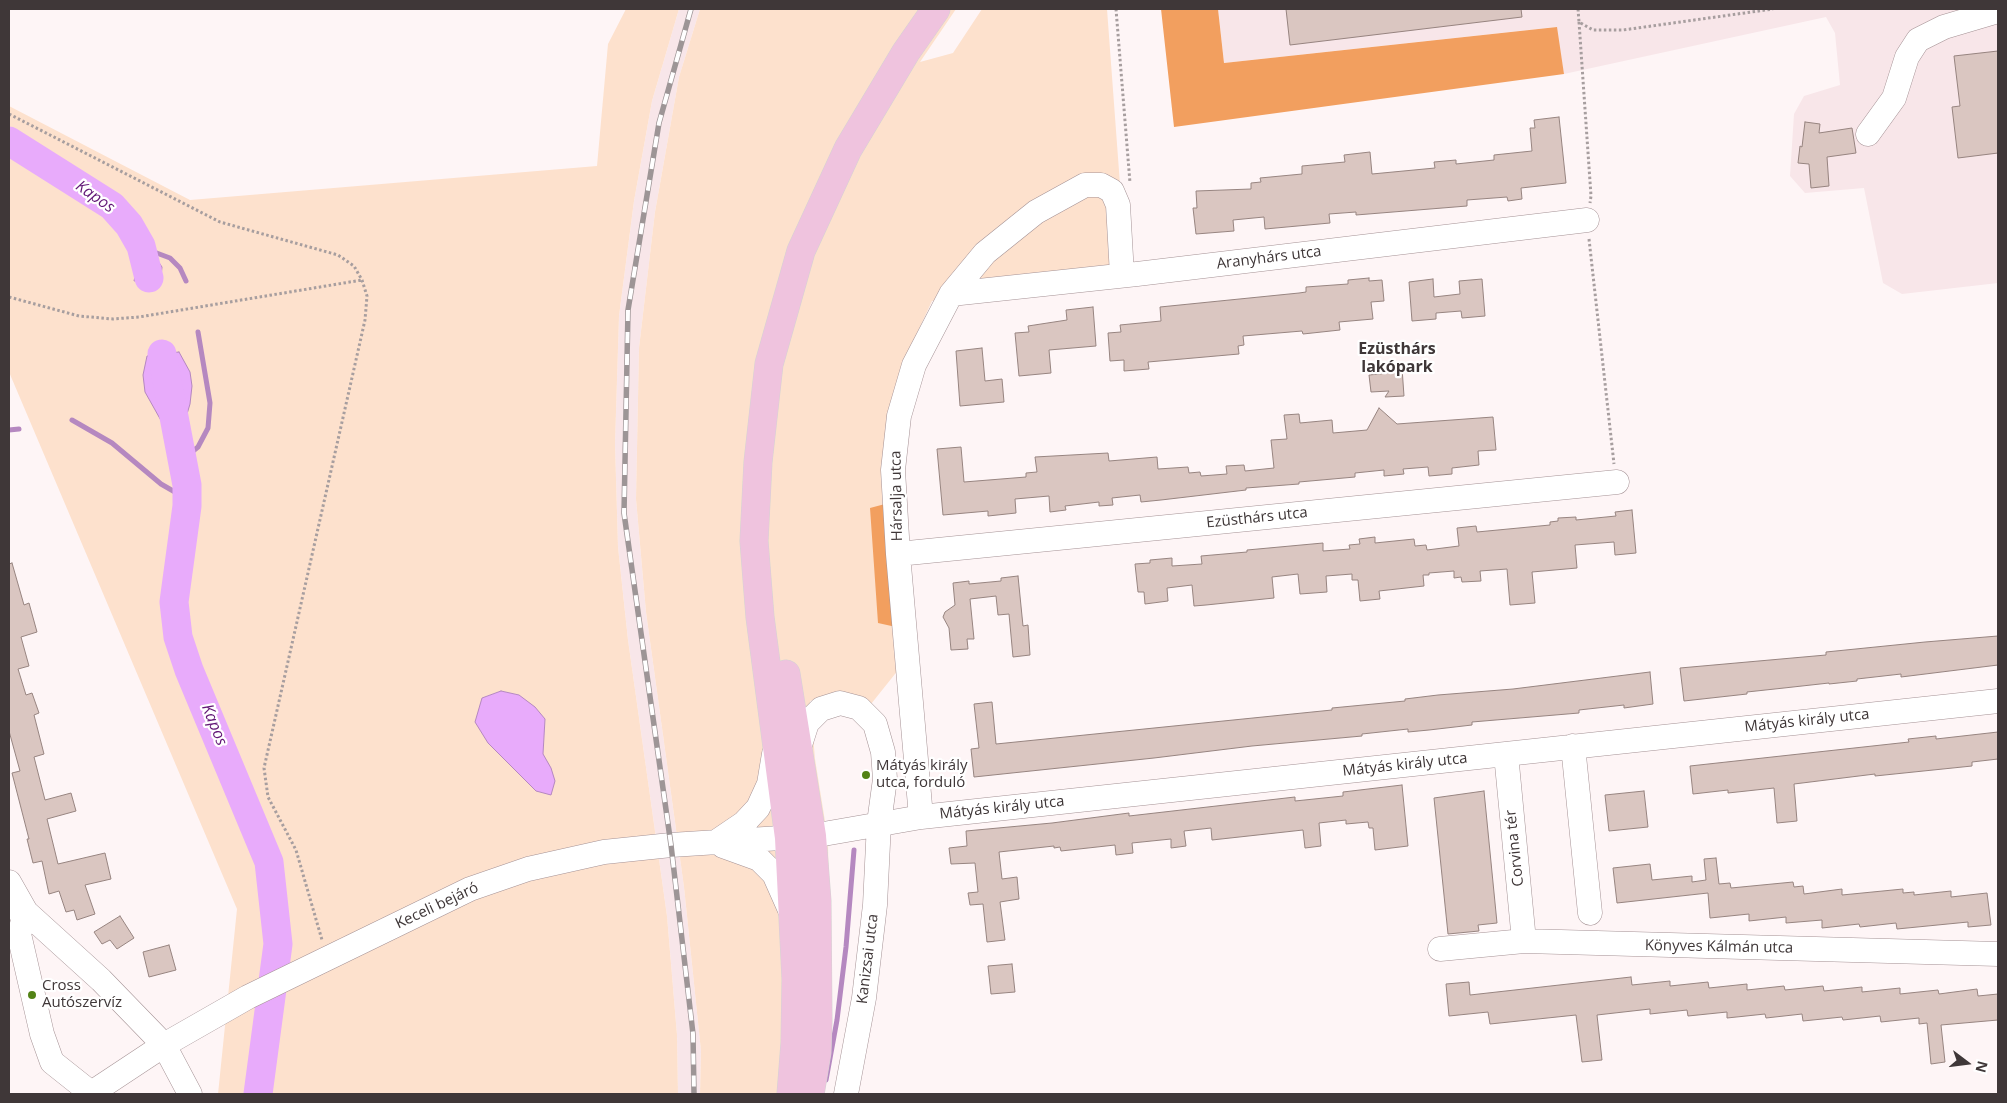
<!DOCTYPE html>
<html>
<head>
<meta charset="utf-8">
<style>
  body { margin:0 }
  #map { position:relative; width:2007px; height:1103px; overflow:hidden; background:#fef5f6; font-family:"Open Sans",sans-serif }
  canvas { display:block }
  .frame { position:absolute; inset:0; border:10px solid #3f3738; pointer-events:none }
  .north { position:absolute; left:1942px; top:1038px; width:50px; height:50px; -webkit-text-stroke:4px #fff; paint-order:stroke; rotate:105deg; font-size:14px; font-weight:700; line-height:20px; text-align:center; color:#3f3738 }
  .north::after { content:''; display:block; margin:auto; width:18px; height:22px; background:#3f3738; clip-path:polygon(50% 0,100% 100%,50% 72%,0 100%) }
</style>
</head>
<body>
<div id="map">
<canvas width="2007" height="1103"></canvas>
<div class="frame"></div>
<div class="north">N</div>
</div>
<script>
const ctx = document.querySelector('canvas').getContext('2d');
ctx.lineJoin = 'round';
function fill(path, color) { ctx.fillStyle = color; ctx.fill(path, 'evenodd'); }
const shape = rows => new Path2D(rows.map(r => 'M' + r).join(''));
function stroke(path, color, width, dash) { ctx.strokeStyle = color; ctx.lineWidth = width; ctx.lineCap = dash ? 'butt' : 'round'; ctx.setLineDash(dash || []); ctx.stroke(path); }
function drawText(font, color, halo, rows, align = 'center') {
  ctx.font = font + ' "Open Sans",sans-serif'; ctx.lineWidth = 4.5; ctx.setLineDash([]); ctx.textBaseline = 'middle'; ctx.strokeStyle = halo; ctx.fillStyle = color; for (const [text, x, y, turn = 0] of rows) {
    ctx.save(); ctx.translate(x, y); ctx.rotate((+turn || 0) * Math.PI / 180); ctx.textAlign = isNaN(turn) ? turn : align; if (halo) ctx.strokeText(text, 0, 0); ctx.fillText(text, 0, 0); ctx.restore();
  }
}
fill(shape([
  [679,9,700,9,679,77,655,212,639,348,636,499,646,612,684,887,701,1051,700,1094,678,1094,677,1035,667,916,628,640,618,547,615,444,619,316,634,201,652,101],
  [1218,9,1998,9,1998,283,1902,294,1883,283,1864,188,1805,193,1790,176,1794,114,1804,96,1840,85,1835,33,1826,17,1564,74,1556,27,1224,63]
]), '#f8e6e9');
fill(shape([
  [626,9,679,9,652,101,634,201,619,316,615,444,618,547,628,640,667,916,677,1035,678,1094,218,1094,237,909,9,372,9,106,190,200,597,166,608,44],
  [501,691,519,695,545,719,543,754,501,755,488,743,482,698],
  [700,9,956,9,920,62,953,53,982,9,1107,9,1127,279,932,301,904,361,896,627,899,669,871,704,831,694,810,701,815,759,828,840,829,915,818,1094,700,1094,701,1051,684,887,646,612,636,499,639,348,655,212,679,77]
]), '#fde1cd');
fill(shape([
  [1161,9,1218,9,1224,63,1557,27,1564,74,1174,127],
  [885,504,896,627,878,623,870,508]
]), '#f29f5f');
const water = shape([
  [137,239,148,246,162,267,161,277,134,281,136,272,133,252,137,239],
  [179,352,190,372,192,386,190,404,184,424,187,452,182,460,174,459,168,433,145,392,143,375,147,356,179,352],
  [501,691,519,695,535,707,545,719,543,754,551,768,555,781,551,795,536,791,488,743,475,722,482,698,501,691]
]);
fill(water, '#e8abfb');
stroke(water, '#b588c0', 1);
stroke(shape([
  [146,249,170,258,180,268,186,281],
  [72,420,112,443,161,484,187,499],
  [9,430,19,429],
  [182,460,198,447,208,428,210,403,198,332],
  [826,1080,837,1020,846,947,854,850],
  [259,1089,268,1090]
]), '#b588c0', 5);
stroke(shape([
  [9,141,112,206,129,225,141,246,149,278],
  [162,354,187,485,187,506,174,602,178,637,189,670,269,862,278,944,258,1094]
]), '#e8abfb', 29);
const building = shape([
  [1286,9,1521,9,1522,17,1290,45,1286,9],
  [1998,51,1998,153,1958,158,1952,107,1960,106,1954,56,1998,51],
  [1559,117,1566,183,1521,188,1522,199,1508,201,1507,197,1467,200,1467,206,1356,215,1356,212,1329,214,1330,223,1265,229,1264,217,1233,220,1234,231,1196,234,1193,208,1197,208,1196,191,1251,189,1251,183,1261,182,1260,178,1302,174,1302,166,1345,162,1344,155,1370,152,1372,174,1435,168,1434,162,1456,160,1456,164,1494,160,1494,155,1532,151,1530,128,1535,128,1534,120,1559,117],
  [1805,122,1820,124,1819,133,1852,128,1856,153,1827,157,1829,186,1811,188,1809,164,1798,163,1800,146,1802,147,1805,122],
  [1369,278,1369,281,1382,280,1384,301,1371,302,1373,319,1339,322,1340,330,1303,334,1302,331,1243,336,1244,345,1238,346,1239,354,1148,362,1149,369,1124,371,1124,360,1110,361,1108,333,1121,332,1120,325,1161,321,1160,307,1299,293,1306,292,1306,287,1348,284,1348,280,1369,278],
  [1433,279,1434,297,1460,294,1459,281,1482,279,1485,316,1462,318,1461,311,1436,313,1436,319,1412,321,1409,282,1433,279],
  [1093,307,1096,346,1049,350,1051,373,1019,376,1015,333,1029,332,1028,326,1067,320,1066,310,1093,307],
  [982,348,985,381,1002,379,1004,402,960,406,956,351,982,348],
  [1402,368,1404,396,1385,397,1389,391,1371,392,1369,375,1399,372,1402,368],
  [1379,408,1397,424,1493,417,1496,450,1478,451,1479,465,1452,468,1452,474,1429,476,1428,467,1403,469,1404,474,1384,476,1384,470,1355,473,1355,477,1299,482,1299,484,1246,488,1246,490,1161,500,1141,502,1140,495,1112,498,1113,505,1099,506,1099,502,1065,506,1066,510,1050,512,1049,496,1015,499,1016,513,988,516,988,511,943,515,937,449,961,447,964,482,1026,477,1026,473,1037,472,1035,457,1108,453,1109,461,1157,457,1158,469,1188,467,1189,473,1200,472,1201,476,1227,474,1226,466,1244,465,1245,471,1274,468,1271,440,1287,439,1284,415,1299,414,1300,423,1332,420,1333,433,1367,430,1379,408],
  [1632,510,1636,553,1615,555,1614,542,1575,545,1577,568,1532,572,1535,603,1510,605,1507,569,1480,571,1481,581,1462,582,1461,577,1454,578,1454,571,1429,573,1429,575,1423,575,1424,586,1379,591,1380,599,1360,601,1358,580,1352,580,1352,574,1326,576,1327,592,1300,594,1298,574,1272,577,1274,598,1206,605,1194,606,1192,585,1167,588,1168,601,1145,604,1144,592,1138,592,1135,564,1150,563,1150,560,1172,558,1172,566,1202,564,1201,556,1247,552,1247,550,1323,543,1323,551,1350,549,1349,545,1360,544,1359,539,1375,537,1375,543,1414,539,1415,546,1426,545,1427,550,1459,546,1457,528,1476,526,1477,532,1550,525,1550,522,1558,521,1558,518,1576,517,1576,520,1616,516,1615,512,1632,510],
  [12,563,24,605,29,603,37,632,21,637,29,666,18,669,26,695,32,693,39,713,34,715,44,754,34,757,45,800,71,793,76,811,47,819,58,864,105,853,111,879,85,885,95,914,77,920,74,910,66,912,59,891,49,894,42,861,33,863,27,839,29,839,12,773,20,771,9,731,9,564,12,563],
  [1018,576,1023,626,1028,625,1030,655,1013,657,1009,614,998,615,996,596,970,599,974,639,967,639,968,649,951,650,949,628,943,617,945,612,955,605,953,583,969,581,969,584,1001,581,1001,578,1018,576],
  [1998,636,1998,665,1901,677,1901,674,1857,679,1857,681,1829,684,1829,683,1784,688,1747,692,1747,694,1684,701,1680,668,1826,655,1826,652,1925,642,1998,636],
  [1650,672,1653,704,1624,708,1624,705,1579,710,1579,713,1472,722,1472,725,1429,730,1408,732,1408,729,1362,734,1362,736,1252,746,1154,758,974,777,971,749,979,748,974,704,992,702,996,744,1332,710,1332,708,1405,701,1405,699,1438,695,1513,689,1650,672],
  [1998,732,1998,759,1972,762,1972,766,1875,776,1875,774,1794,784,1797,821,1777,823,1774,788,1728,793,1728,790,1693,794,1690,766,1909,742,1908,739,1936,736,1936,739,1998,732],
  [1402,785,1408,846,1375,850,1373,828,1369,828,1368,822,1346,824,1346,820,1319,823,1321,846,1305,848,1303,830,1212,840,1211,828,1184,831,1186,846,1171,848,1171,839,1132,843,1133,853,1116,855,1115,845,1061,851,1060,847,1054,848,1054,846,999,852,1002,879,1017,877,1019,899,1000,902,1005,940,987,942,983,904,970,905,968,893,978,892,975,863,951,864,949,848,967,846,966,831,1052,823,1129,813,1129,816,1295,797,1295,801,1343,796,1343,792,1402,785],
  [1484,791,1497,923,1478,925,1479,931,1448,934,1434,798,1484,791],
  [1644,791,1648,827,1609,831,1605,795,1644,791],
  [1716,858,1719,884,1730,883,1731,888,1793,882,1794,887,1803,886,1804,894,1842,889,1842,895,1903,889,1903,893,1914,892,1914,895,1951,891,1951,897,1987,893,1991,925,1968,927,1968,922,1897,929,1896,923,1860,927,1859,924,1822,928,1822,920,1786,923,1786,917,1749,921,1749,914,1710,918,1708,893,1617,903,1613,868,1650,864,1652,880,1692,876,1692,882,1706,880,1704,859,1716,858],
  [120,916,134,938,117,949,110,940,102,944,94,932,120,916],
  [169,945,176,970,149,977,143,952,169,945],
  [1012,964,1015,992,991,994,988,966,1012,964],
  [1631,977,1632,985,1670,981,1670,986,1708,982,1709,988,1747,984,1747,990,1784,986,1785,990,1823,986,1824,991,1862,987,1862,992,1900,988,1900,994,1938,990,1939,994,1977,989,1978,996,1998,994,1998,1020,1941,1025,1945,1062,1931,1064,1927,1023,1919,1024,1919,1018,1881,1022,1880,1016,1843,1020,1842,1017,1803,1021,1802,1014,1766,1018,1765,1014,1727,1018,1727,1012,1688,1016,1687,1010,1650,1014,1650,1009,1597,1015,1602,1060,1582,1062,1576,1015,1490,1024,1488,1012,1449,1016,1446,984,1469,982,1470,995,1631,977]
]);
fill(building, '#dac6c1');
stroke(building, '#978480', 1);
const minor = shape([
  [1868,134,1894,98,1907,57,1918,40,1944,27,1998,11],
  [951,294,1137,274,1587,220],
  [898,554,1617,482],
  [1573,746,1590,913],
  [798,751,807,723,821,709,840,703,859,708,875,724,883,752,885,779,879,823,875,905,864,998,846,1094],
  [1506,754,1524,941],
  [921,817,898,554,893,470,899,416,914,365,951,294,985,253,1036,212,1085,185,1101,185,1112,191,1118,205,1122,275],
  [716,842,744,823,758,808,769,784,774,754],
  [723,846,759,859,774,874,790,910],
  [9,882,26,912,101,980,164,1045,190,1094],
  [14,908,26,912,19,934,42,1034,52,1062,91,1093],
  [1440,949,1524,941,1998,954],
  [90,1094,164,1045,248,997,470,889,528,869,604,852,671,845,812,836,921,817,1998,701]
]);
const major = shape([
  [786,674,812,836,817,901,818,1021,817,1052,810,1094],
  [791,1094,795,1043,796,979,789,838,760,617,754,541,758,462,769,364,801,251,848,149,906,52,936,9]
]);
stroke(minor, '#a59295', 25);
stroke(major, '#d5d3d3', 29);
stroke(shape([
  [1116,9,1130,183],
  [1578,9,1579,22,1593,30,1623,30,1773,9],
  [1579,22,1591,196,1590,203],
  [9,114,220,222,338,255,354,266,362,280,367,296,365,320,264,768,268,797,296,850,322,940],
  [1589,239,1614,464],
  [9,297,79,316,113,319,139,317,362,280]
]), '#a79e9f', 3, [2.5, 2.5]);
stroke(minor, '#fff', 24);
stroke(major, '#efc3de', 28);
const rail = shape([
  [691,9,659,123,628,310,624,513,671,845,693,1034,694,1094]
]);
stroke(rail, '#9d9596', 5.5);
stroke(rail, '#fff', 4, [11]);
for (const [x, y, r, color] of [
  [866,775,5,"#528316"],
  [32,995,5,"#528316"]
]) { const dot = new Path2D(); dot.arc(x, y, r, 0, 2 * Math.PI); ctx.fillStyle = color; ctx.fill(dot); stroke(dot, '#fff', 2); }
drawText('15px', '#3f3738', '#fff', [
  ["Aranyhárs utca",1269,258,-7],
  ["Hársalja utca",897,496,-91],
  ["Ezüsthárs utca",1257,518,-6],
  ["Mátyás király utca",1807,721,-6],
  ["Mátyás király utca",1405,765,-6],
  ["Mátyás király utca",1002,808,-6],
  ["Corvina tér",1515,848,-96],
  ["Keceli bejáró",437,906,-25],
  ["Könyves Kálmán utca",1719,947,1],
  ["Kanizsai utca",868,959,-83]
]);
drawText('15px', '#3f3738', '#fff', [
  ["Mátyás király",876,766],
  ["utca, forduló",876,783],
  ["Cross",42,986],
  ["Autószervíz",42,1003]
], 'left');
drawText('italic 16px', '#621776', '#fff', [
  ["Kapos",95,197,35],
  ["Kapos",214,725,68]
]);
drawText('bold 16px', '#3f3738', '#fff', [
  ["Ezüsthárs",1397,349],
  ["lakópark",1397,367]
]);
</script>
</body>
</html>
